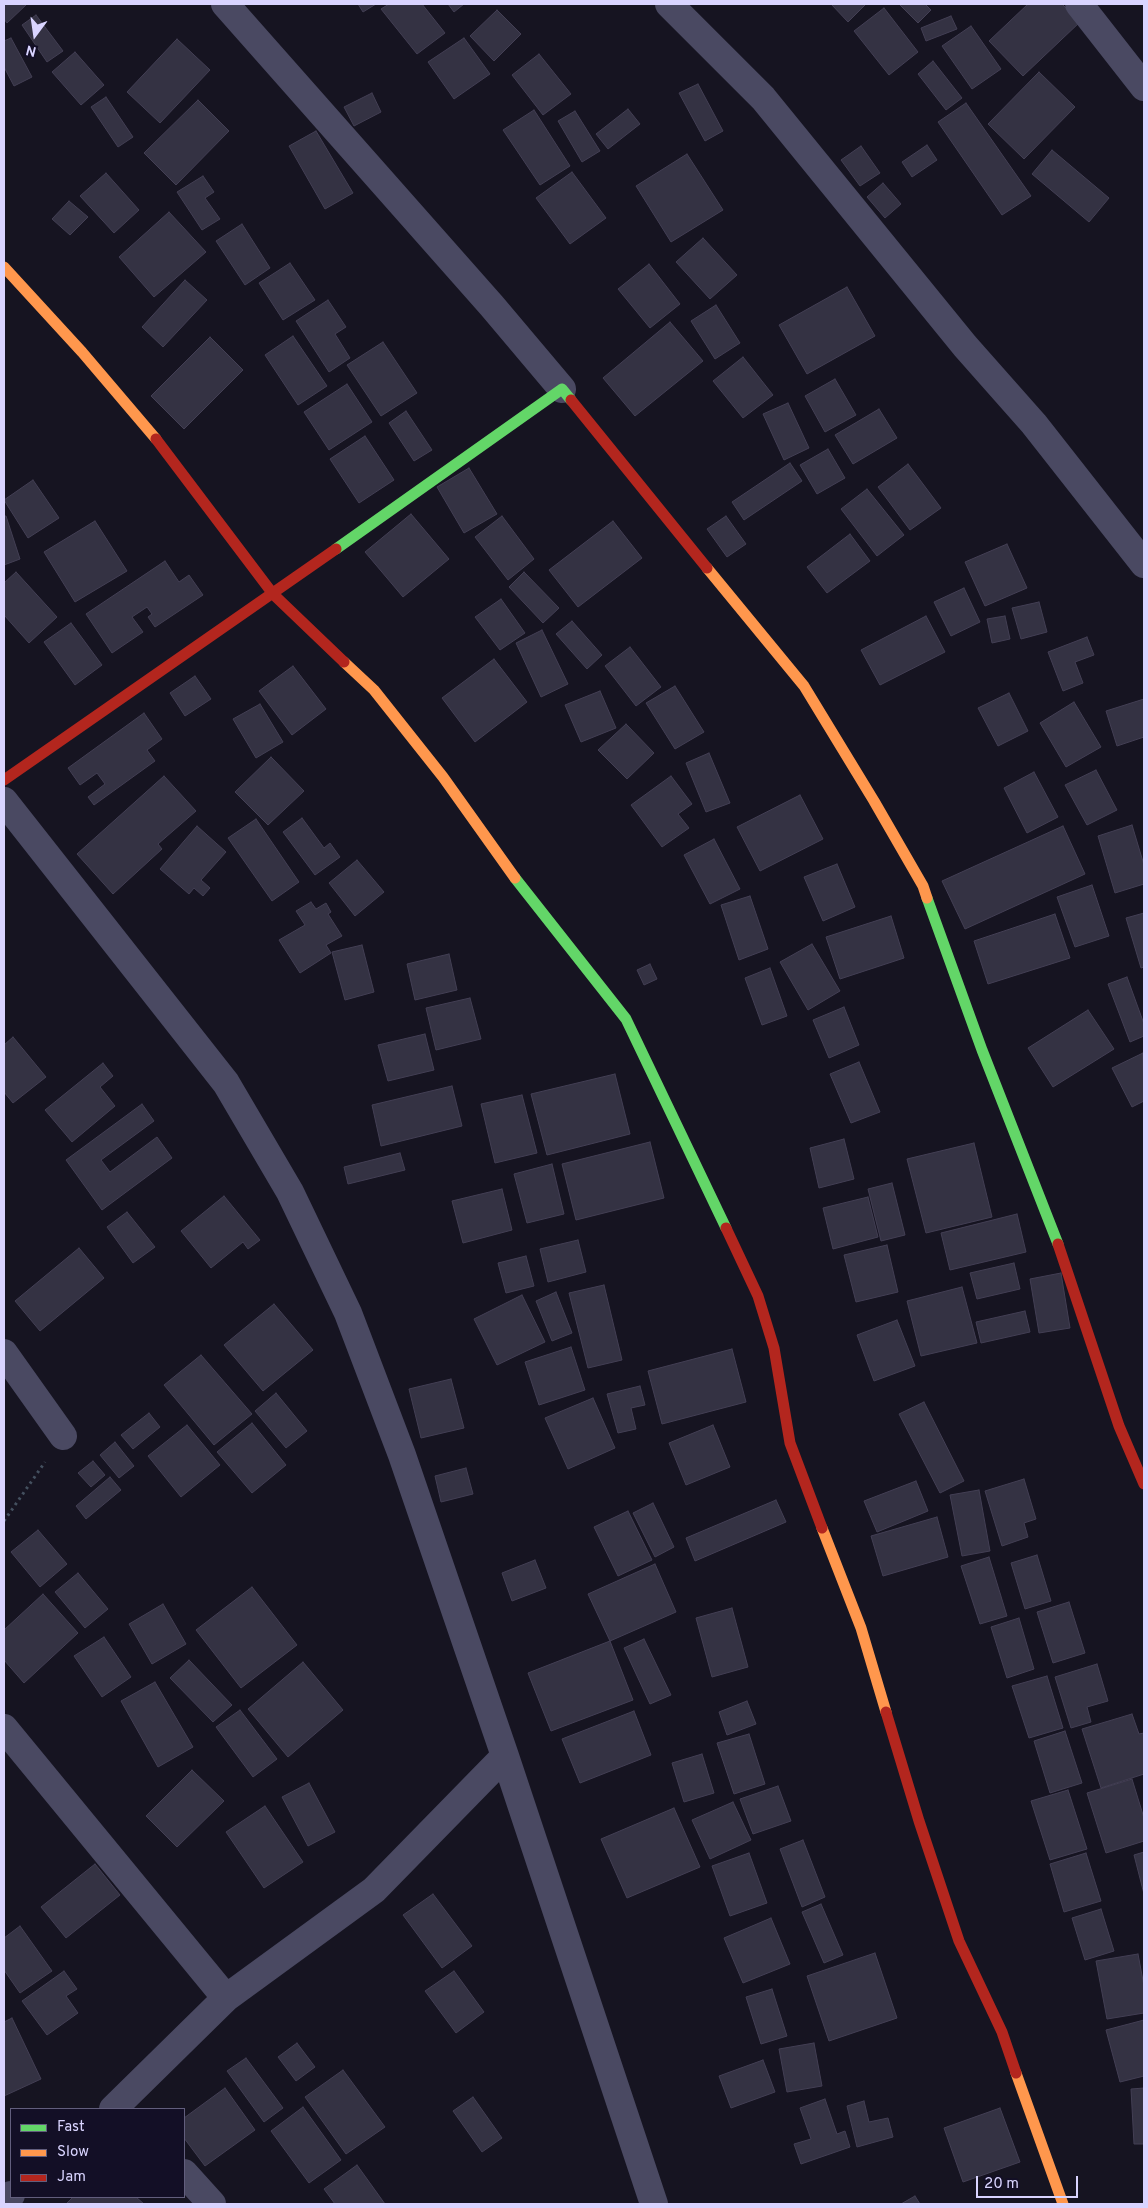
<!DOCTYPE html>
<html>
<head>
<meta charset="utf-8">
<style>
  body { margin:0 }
  #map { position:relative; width:1148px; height:2208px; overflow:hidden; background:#161421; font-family:Overpass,sans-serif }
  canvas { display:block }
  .frame { position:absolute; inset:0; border:5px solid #d9d4ff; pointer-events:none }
  .legend { position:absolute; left:10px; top:2108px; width:175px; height:90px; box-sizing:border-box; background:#130f26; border:1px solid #625e7d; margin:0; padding:6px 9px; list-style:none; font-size:15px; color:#d9d4ff }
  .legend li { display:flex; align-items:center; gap:10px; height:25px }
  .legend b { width:25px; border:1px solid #625e7d }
  .north { position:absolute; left:10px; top:10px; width:50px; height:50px; -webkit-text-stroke:4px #130f26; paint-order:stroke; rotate:194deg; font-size:14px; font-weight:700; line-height:20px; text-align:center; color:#d9d4ff }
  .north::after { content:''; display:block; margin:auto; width:18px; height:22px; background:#d9d4ff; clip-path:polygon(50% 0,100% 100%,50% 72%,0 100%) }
  .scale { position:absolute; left:976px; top:2176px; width:102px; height:22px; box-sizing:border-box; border:2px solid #d9d4ff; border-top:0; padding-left:6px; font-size:15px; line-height:18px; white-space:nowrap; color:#d9d4ff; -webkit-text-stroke:4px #130f26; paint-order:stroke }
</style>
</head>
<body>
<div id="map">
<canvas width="1148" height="2208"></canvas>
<div class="frame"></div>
<ul class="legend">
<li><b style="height:6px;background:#63d668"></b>Fast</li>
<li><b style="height:6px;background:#ff974d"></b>Slow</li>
<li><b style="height:6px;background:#b3261e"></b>Jam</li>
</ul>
<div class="north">N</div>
<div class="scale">20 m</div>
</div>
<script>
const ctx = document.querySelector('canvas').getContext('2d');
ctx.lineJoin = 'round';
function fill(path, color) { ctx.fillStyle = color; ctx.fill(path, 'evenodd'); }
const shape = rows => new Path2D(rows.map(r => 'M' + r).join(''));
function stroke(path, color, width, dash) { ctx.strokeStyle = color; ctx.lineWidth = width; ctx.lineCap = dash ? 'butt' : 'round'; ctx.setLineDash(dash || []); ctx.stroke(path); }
const building = shape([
  [4,4,27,4,7,23,4,19,4,4],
  [358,4,376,4,363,12,358,4],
  [389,4,422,4,445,33,417,54,381,9,389,4],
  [448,4,464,4,454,12,448,4],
  [831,4,866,4,848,22,831,4],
  [899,4,925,4,931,10,918,23,899,4],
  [1028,4,1062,4,1080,22,1023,76,989,41,1028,4],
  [884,8,918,52,889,75,854,31,884,8],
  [497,10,521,34,494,61,470,36,497,10],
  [36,15,63,51,47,62,22,25,36,15],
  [951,16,957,29,926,41,921,28,951,16],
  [971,26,1001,69,972,89,942,46,971,26],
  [11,38,32,77,14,86,4,67,4,41,11,38],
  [464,38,490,74,454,99,428,62,464,38],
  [177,39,210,70,160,123,127,92,177,39],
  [75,52,104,85,81,105,52,72,75,52],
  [539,54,571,94,543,115,512,75,539,54],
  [933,61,962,98,946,110,918,74,933,61],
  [1039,72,1075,107,1024,159,988,124,1039,72],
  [698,84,723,131,705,141,679,93,698,84],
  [372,93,381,112,354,126,344,107,372,93],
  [106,97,133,137,118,147,91,107,106,97],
  [198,100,229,131,176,185,144,153,198,100],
  [966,103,1031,196,1002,215,938,122,966,103],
  [628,109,640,124,608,149,596,134,628,109],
  [534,110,570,166,540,185,503,130,534,110],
  [575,111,600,151,582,162,558,121,575,111],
  [316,131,353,193,325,209,289,146,316,131],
  [927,145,937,160,912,177,902,162,927,145],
  [861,146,880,173,860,186,841,160,861,146],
  [1052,150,1109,198,1089,222,1032,174,1052,150],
  [687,154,723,210,671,242,636,186,687,154],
  [572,172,606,218,570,244,536,198,572,172],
  [106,173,139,210,114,233,80,196,106,173],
  [203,176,214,192,205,198,220,219,202,230,177,192,203,176],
  [883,183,901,204,885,218,867,197,883,183],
  [69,201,88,217,70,235,52,219,69,201],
  [169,212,206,252,154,297,119,257,169,212],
  [242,224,270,268,245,285,216,241,242,224],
  [703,238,737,275,710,299,676,262,703,238],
  [290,263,315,300,283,320,259,283,290,263],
  [649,264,680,304,650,328,618,289,649,264],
  [185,280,207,300,163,347,142,327,185,280],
  [847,287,875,336,807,374,779,325,847,287],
  [328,300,346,327,335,334,350,358,329,372,296,321,328,300],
  [716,305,740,343,715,359,691,321,716,305],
  [670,322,703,361,635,416,603,378,670,322],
  [293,336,327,386,298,405,265,355,293,336],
  [210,337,243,370,184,429,151,396,210,337],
  [383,342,417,393,381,416,347,365,383,342],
  [743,357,773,395,743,418,713,381,743,357],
  [835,379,856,415,825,432,805,396,835,379],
  [347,384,372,422,329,450,304,412,347,384],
  [788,403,809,448,784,460,763,414,788,403],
  [879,409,897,438,853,464,835,435,879,409],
  [406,411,432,450,414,461,389,423,406,411],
  [365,436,394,480,359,503,330,459,365,436],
  [828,449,845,478,817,494,800,465,828,449],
  [790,463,802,481,744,520,732,502,790,463],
  [908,464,941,508,910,530,878,487,908,464],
  [469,468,497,514,464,533,437,487,469,468],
  [33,480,59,518,28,538,4,500,33,480],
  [867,489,904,535,877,556,841,509,867,489],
  [411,514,449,559,403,597,365,552,411,514],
  [4,516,6,516,20,559,4,565,4,516],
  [502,516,534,559,508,580,475,537,502,516],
  [726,516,746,544,727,557,707,529,726,516],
  [95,521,127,571,75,602,44,552,95,521],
  [613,521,642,558,578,607,549,570,613,521],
  [850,534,870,561,827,593,807,567,850,534],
  [1007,544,1027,588,985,606,965,562,1007,544],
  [165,561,179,582,189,575,203,595,155,627,148,617,152,614,147,607,132,617,143,632,112,653,86,614,165,561],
  [16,572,57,617,29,643,4,615,4,583,16,572],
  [524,572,559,608,543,623,509,587,524,572],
  [964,588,980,622,951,636,934,602,964,588],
  [501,599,525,633,500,650,475,617,501,599],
  [1039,602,1047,632,1021,639,1012,608,1039,602],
  [926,616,945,652,880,685,861,650,926,616],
  [1005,616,1010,639,992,643,987,619,1005,616],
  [572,621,602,655,587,669,556,634,572,621],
  [71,623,102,665,75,685,44,642,71,623],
  [542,630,568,684,541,697,516,643,542,630],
  [1087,637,1094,655,1075,662,1083,683,1063,691,1048,652,1087,637],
  [630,647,661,687,636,706,605,666,630,647],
  [494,659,527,702,475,742,442,698,494,659],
  [293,666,326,709,292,735,259,691,293,666],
  [195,676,211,699,185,716,170,693,195,676],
  [675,686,704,732,675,749,646,703,675,686],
  [600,691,616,728,581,742,565,705,600,691],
  [1009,693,1028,731,998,746,978,708,1009,693],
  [1144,699,1144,737,1117,746,1106,711,1144,699],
  [1074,702,1101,747,1066,767,1040,723,1074,702],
  [260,704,283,742,256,758,233,719,260,704],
  [144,713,162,739,147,750,155,761,94,805,88,797,105,784,97,773,80,785,68,768,144,713],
  [626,724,654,753,627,779,598,750,626,724],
  [709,753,730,803,706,812,686,763,709,753],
  [271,757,304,791,268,825,235,792,271,757],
  [1096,770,1117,810,1087,825,1065,785,1096,770],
  [1034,772,1058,817,1027,833,1004,788,1034,772],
  [164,776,196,811,158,844,162,849,113,894,77,854,164,776],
  [671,776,692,804,678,814,689,828,662,847,631,805,671,776],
  [800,795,823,839,760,871,737,827,800,795],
  [302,818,324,848,330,843,340,857,315,875,283,832,302,818],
  [256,819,299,882,272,901,228,838,256,819],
  [1132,825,1144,865,1144,884,1115,893,1098,836,1132,825],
  [197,826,226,852,201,880,210,888,203,896,194,888,189,894,160,869,197,826],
  [1063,826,1085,874,965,929,942,881,1063,826],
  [714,839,740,889,710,904,684,855,714,839],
  [357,860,384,892,355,916,329,883,357,860],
  [837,864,855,907,823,921,804,877,837,864],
  [1092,885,1109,936,1075,947,1057,897,1092,885],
  [750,896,768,949,739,960,721,905,750,896],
  [311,902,316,909,326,903,331,912,328,914,342,936,326,945,331,953,300,973,279,940,305,925,296,911,311,902],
  [1144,913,1144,967,1141,968,1126,918,1144,913],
  [1055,914,1070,958,988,984,974,941,1055,914],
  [891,916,904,958,840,979,826,937,891,916],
  [812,944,840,991,808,1010,780,962,812,944],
  [362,945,374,992,345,1000,332,952,362,945],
  [449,954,457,990,415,1000,407,964,449,954],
  [650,964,657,979,644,985,637,970,650,964],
  [770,968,787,1016,762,1025,745,978,770,968],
  [1127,977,1144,1024,1144,1036,1130,1042,1108,984,1127,977],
  [470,998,481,1039,436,1050,426,1008,470,998],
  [844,1007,859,1045,829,1058,813,1020,844,1007],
  [1088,1010,1114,1049,1053,1087,1028,1048,1088,1010],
  [425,1034,434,1070,388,1081,378,1045,425,1034],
  [13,1037,46,1077,13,1103,4,1092,4,1045,13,1037],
  [1143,1053,1144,1101,1132,1107,1112,1068,1143,1053],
  [859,1062,880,1112,851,1123,830,1074,859,1062],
  [103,1063,113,1076,100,1087,115,1106,72,1142,45,1110,103,1063],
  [615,1074,630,1134,547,1155,531,1094,615,1074],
  [452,1086,462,1126,381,1146,372,1105,452,1086],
  [522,1095,537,1153,495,1163,481,1104,522,1095],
  [142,1104,154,1121,101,1160,110,1172,157,1137,172,1158,102,1210,66,1160,142,1104],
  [844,1139,854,1179,819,1188,810,1148,844,1139],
  [650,1142,664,1198,576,1220,562,1164,650,1142],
  [974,1143,992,1217,926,1233,907,1159,974,1143],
  [400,1153,405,1170,348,1184,344,1167,400,1153],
  [552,1164,564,1214,527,1223,514,1174,552,1164],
  [892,1183,905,1235,881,1241,868,1189,892,1183],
  [502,1189,512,1230,463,1243,452,1201,502,1189],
  [224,1196,260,1240,248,1249,243,1242,211,1268,181,1231,224,1196],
  [868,1197,878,1237,833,1249,823,1208,868,1197],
  [127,1212,155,1247,133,1263,107,1227,127,1212],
  [1017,1214,1026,1252,950,1270,941,1233,1017,1214],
  [578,1240,586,1272,548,1282,540,1249,578,1240],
  [887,1245,898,1292,856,1302,844,1255,887,1245],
  [79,1248,104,1278,40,1331,15,1301,79,1248],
  [526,1256,534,1286,506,1293,498,1263,526,1256],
  [1014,1263,1020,1289,977,1299,970,1273,1014,1263],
  [1061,1273,1070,1328,1039,1333,1030,1279,1061,1273],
  [604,1285,622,1360,588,1368,569,1293,604,1285],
  [962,1287,977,1343,921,1356,907,1301,962,1287],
  [556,1292,572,1333,552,1341,536,1301,556,1292],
  [522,1295,545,1342,497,1365,474,1319,522,1295],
  [274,1304,313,1350,263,1391,224,1345,274,1304],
  [1025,1311,1030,1332,981,1343,976,1322,1025,1311],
  [897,1320,915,1366,874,1381,857,1335,897,1320],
  [571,1347,585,1390,539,1405,525,1362,571,1347],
  [732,1349,746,1402,662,1424,648,1371,732,1349],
  [201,1355,252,1414,214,1445,164,1385,201,1355],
  [451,1379,464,1428,421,1438,409,1389,451,1379],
  [640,1386,645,1405,631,1408,636,1429,618,1433,607,1394,640,1386],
  [276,1393,307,1431,286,1448,255,1411,276,1393],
  [593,1398,615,1448,568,1469,545,1418,593,1398],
  [924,1402,964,1481,940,1493,899,1414,924,1402],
  [149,1413,160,1427,133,1449,121,1435,149,1413],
  [252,1423,286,1465,252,1493,217,1452,252,1423],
  [187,1425,220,1465,181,1497,148,1456,187,1425],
  [713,1425,730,1467,686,1485,669,1443,713,1425],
  [115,1442,134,1466,119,1478,100,1455,115,1442],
  [93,1461,105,1475,91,1487,78,1473,93,1461],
  [466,1468,473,1494,441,1502,435,1476,466,1468],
  [110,1477,121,1490,86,1519,76,1506,110,1477],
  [1024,1479,1036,1519,1024,1523,1028,1537,1002,1546,985,1491,1024,1479],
  [916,1481,928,1511,877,1532,864,1501,916,1481],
  [979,1490,990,1551,962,1556,950,1495,979,1490],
  [776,1500,786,1522,695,1561,686,1538,776,1500],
  [653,1503,674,1547,655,1557,633,1513,653,1503],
  [628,1511,652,1560,618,1576,594,1527,628,1511],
  [937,1517,948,1557,883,1576,871,1536,937,1517],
  [38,1530,67,1564,40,1587,11,1552,38,1530],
  [1037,1555,1051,1601,1025,1609,1011,1563,1037,1555],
  [989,1557,1007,1616,980,1624,961,1566,989,1557],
  [535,1560,546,1588,512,1601,502,1573,535,1560],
  [655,1564,676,1612,610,1641,588,1594,655,1564],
  [78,1573,108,1609,85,1628,55,1592,78,1573],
  [252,1587,297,1645,241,1688,196,1630,252,1587],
  [43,1594,78,1633,24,1683,4,1660,4,1630,43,1594],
  [1069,1602,1085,1653,1053,1663,1037,1612,1069,1602],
  [163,1604,186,1644,152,1664,129,1624,163,1604],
  [732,1608,748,1667,712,1677,696,1618,732,1608],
  [1019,1618,1034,1669,1007,1678,991,1627,1019,1618],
  [104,1637,131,1677,102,1697,74,1656,104,1637],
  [644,1639,671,1695,650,1704,624,1648,644,1639],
  [610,1641,633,1700,551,1731,528,1673,610,1641],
  [189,1660,232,1705,213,1722,170,1678,189,1660],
  [303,1662,343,1710,288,1757,248,1709,303,1662],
  [1097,1664,1108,1701,1087,1707,1091,1722,1071,1728,1055,1677,1097,1664],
  [1047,1676,1063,1728,1029,1738,1012,1686,1047,1676],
  [155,1682,193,1747,158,1767,121,1701,155,1682],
  [747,1701,756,1724,727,1735,719,1712,747,1701],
  [240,1710,277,1759,253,1777,216,1727,240,1710],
  [634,1711,651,1755,580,1783,562,1739,634,1711],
  [1132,1714,1139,1734,1144,1733,1144,1774,1101,1788,1082,1729,1132,1714],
  [1065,1731,1082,1783,1050,1793,1034,1741,1065,1731],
  [749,1734,765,1784,734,1794,717,1743,749,1734],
  [702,1754,714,1793,684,1802,672,1763,702,1754],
  [192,1770,224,1801,177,1847,146,1816,192,1770],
  [1132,1779,1144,1818,1144,1841,1106,1853,1087,1793,1132,1779],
  [309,1783,335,1832,308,1846,282,1797,309,1783],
  [778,1786,791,1821,753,1834,740,1799,778,1786],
  [1068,1790,1087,1849,1050,1860,1031,1801,1068,1790],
  [733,1802,751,1840,710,1859,692,1820,733,1802],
  [265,1806,303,1862,264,1888,226,1832,265,1806],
  [674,1808,700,1867,627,1898,601,1839,674,1808],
  [803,1840,825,1897,802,1907,780,1849,803,1840],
  [1144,1852,1144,1894,1134,1855,1144,1852],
  [749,1853,767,1903,730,1916,712,1866,749,1853],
  [1086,1853,1101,1901,1064,1912,1050,1864,1086,1853],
  [95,1864,120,1895,66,1938,41,1907,95,1864],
  [433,1894,472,1946,442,1968,403,1915,433,1894],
  [821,1904,843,1955,824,1963,802,1912,821,1904],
  [1101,1909,1114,1951,1085,1960,1072,1918,1101,1909],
  [771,1918,790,1964,743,1983,724,1938,771,1918],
  [20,1926,52,1971,20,1993,4,1970,4,1938,20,1926],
  [875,1953,897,2018,829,2041,807,1976,875,1953],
  [1138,1954,1144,1986,1144,2013,1107,2019,1096,1961,1138,1954],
  [64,1971,77,1989,66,1996,78,2013,47,2035,22,2001,64,1971],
  [454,1971,484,2012,456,2033,425,1991,454,1971],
  [772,1989,787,2036,761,2044,746,1997,772,1989],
  [12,2018,41,2079,4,2096,4,2022,12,2018],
  [1144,2020,1144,2076,1120,2082,1106,2030,1144,2020],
  [297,2043,315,2067,296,2081,278,2057,297,2043],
  [814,2043,822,2086,787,2092,779,2049,814,2043],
  [246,2058,283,2108,264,2122,227,2071,246,2058],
  [763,2060,775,2092,731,2108,719,2076,763,2060],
  [343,2070,385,2127,346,2154,305,2097,343,2070],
  [225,2088,255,2130,205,2166,184,2138,184,2118,225,2088],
  [1144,2088,1144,2144,1134,2144,1131,2089,1144,2088],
  [473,2097,502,2138,482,2152,453,2111,473,2097],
  [825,2099,837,2134,845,2131,850,2147,801,2164,794,2144,811,2139,800,2108,825,2099],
  [864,2101,869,2122,888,2118,893,2137,857,2147,847,2106,864,2101],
  [303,2107,341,2160,309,2183,271,2131,303,2107],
  [1000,2108,1020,2162,963,2182,944,2128,1000,2108],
  [357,2165,385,2204,335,2204,324,2189,357,2165],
  [915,2196,920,2204,901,2204,915,2196],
  [73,2197,136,2197,144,2204,66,2204,73,2197]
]);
fill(building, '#343243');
stroke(building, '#433f54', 1);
stroke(shape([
  [4,1521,45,1462]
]), '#44505f', 3, [2.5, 4]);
stroke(shape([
  [225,4,492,306,562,389],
  [669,4,763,98,965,346,1034,424,1144,564],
  [1079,4,1144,87],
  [4,801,226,1083,290,1192,348,1313,402,1455,505,1756,654,2204],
  [4,1353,63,1436],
  [4,1728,226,1998],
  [113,2109,226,1998,374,1890,505,1756],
  [184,2173,212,2204],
  [4,2201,11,2195]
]), '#4a4962', 28);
stroke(shape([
  [336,549,562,389,571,400],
  [515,878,626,1019,726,1228],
  [927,898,982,1050,1058,1244]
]), '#63d668', 11);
stroke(shape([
  [4,267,82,352,156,439],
  [707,568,804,686,874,801,923,886,927,898],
  [344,662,374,690,443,777,515,878],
  [822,1528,861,1628,886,1712],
  [1016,2073,1063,2204]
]), '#ff974d', 11);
stroke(shape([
  [571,400,707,568],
  [156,439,273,594,344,662],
  [4,780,336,549],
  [726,1228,758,1296,774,1348,790,1443,822,1528],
  [1058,1244,1119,1426,1144,1484],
  [886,1712,919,1821,959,1941,1002,2032,1016,2073]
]), '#b3261e', 11);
</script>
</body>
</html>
